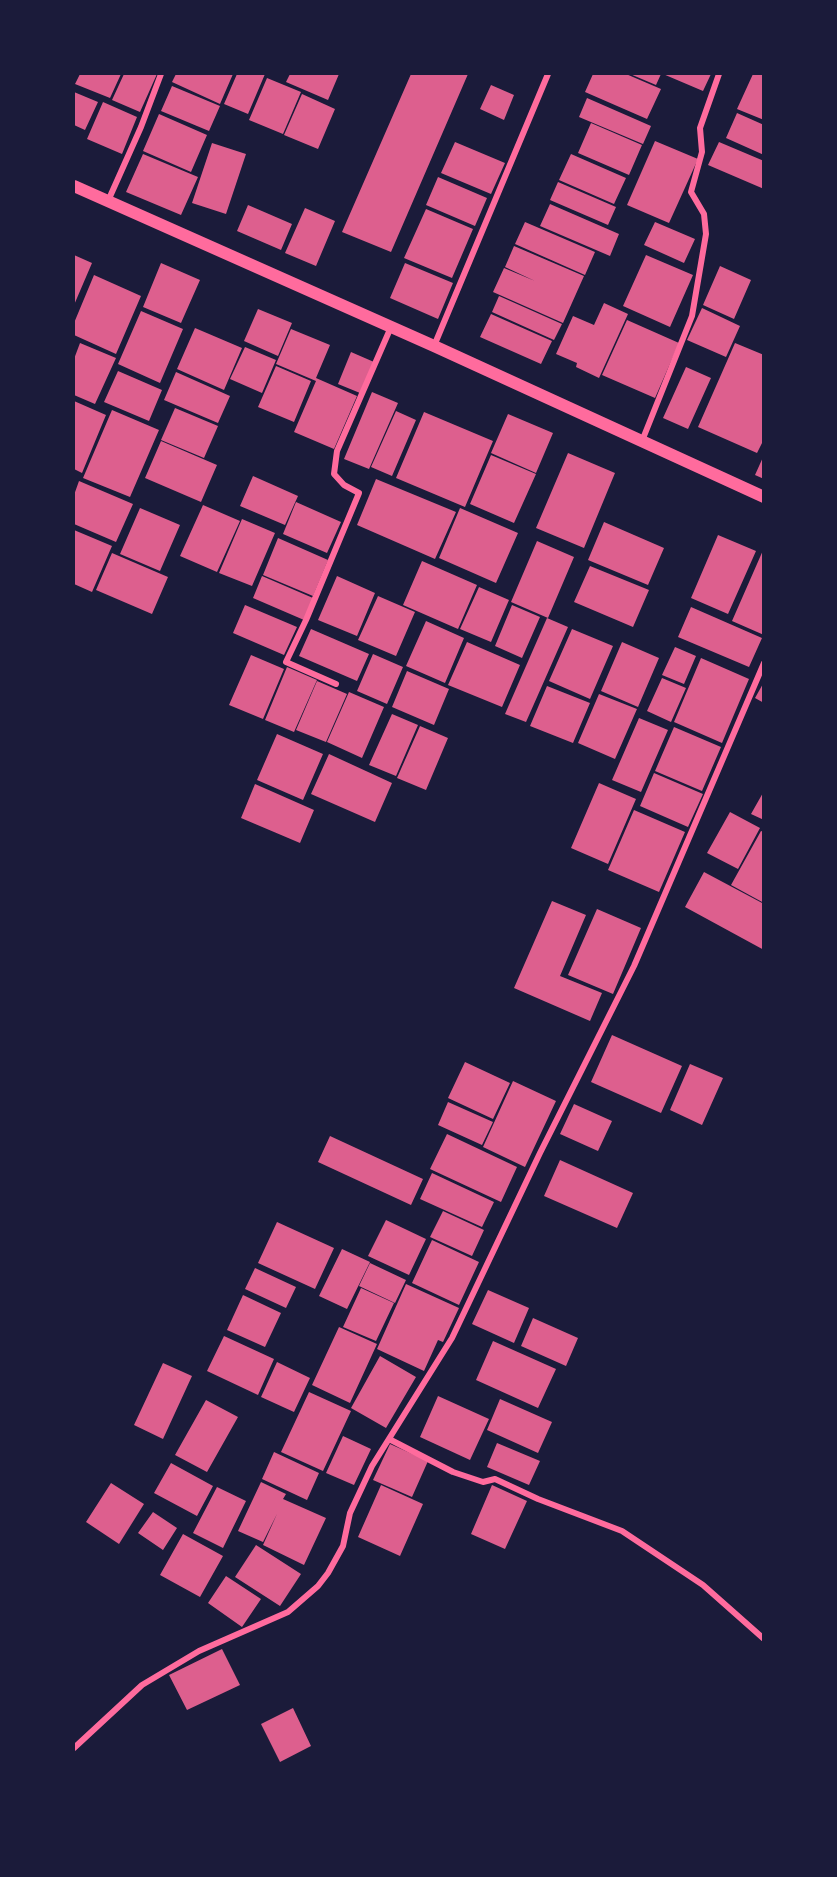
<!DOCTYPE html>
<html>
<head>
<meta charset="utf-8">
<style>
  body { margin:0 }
  #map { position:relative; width:837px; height:1877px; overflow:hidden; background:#1b1b3a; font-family:"PT Sans",sans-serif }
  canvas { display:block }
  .frame { position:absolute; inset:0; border:75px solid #1b1b3a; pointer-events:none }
</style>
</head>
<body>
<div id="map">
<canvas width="837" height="1877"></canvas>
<div class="frame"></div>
</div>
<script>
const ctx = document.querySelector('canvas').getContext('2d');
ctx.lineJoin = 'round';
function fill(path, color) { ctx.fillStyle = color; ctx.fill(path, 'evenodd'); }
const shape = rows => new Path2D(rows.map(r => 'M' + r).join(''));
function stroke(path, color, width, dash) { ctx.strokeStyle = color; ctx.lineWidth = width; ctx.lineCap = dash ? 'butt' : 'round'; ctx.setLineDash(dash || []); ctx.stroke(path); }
fill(shape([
  [80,74,121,74,110,98,75,84],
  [124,74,157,74,140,112,112,100],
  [176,74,233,74,220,104,172,82],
  [237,74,265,74,248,114,224,104],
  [290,74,339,74,328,100,286,82],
  [411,74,468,74,391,252,342,232],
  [593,74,626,74,661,89,647,119,585,92],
  [630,74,661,74,656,85],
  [663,74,711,74,703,91],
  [753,74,764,74,764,120,737,109],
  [267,78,301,92,283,134,249,120],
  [491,85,514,95,504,120,480,109],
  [172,86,220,106,209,131,161,111],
  [74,92,98,102,85,130,74,125],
  [302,94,335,109,318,149,284,135],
  [587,98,651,126,643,144,579,117],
  [103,102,137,117,122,154,87,139],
  [737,113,764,125,764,155,726,138],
  [159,114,207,135,191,172,143,151],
  [591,123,642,145,629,175,578,153],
  [655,141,698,159,669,223,627,205],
  [455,142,505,163,491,194,441,173],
  [719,142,764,161,764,189,708,165],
  [212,143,246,154,226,214,192,203],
  [143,154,198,177,181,215,126,192],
  [571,154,626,178,614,204,559,180],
  [438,177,487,198,475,226,426,205],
  [558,182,616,207,608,225,550,200],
  [550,204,619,234,610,256,540,226],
  [248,205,292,224,281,250,237,231],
  [305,208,335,221,316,266,285,253],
  [426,209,473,229,452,278,404,258],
  [525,222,595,252,585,275,515,244],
  [655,222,695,239,684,263,644,245],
  [514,246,584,276,563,323,493,292,504,268,535,281,505,267],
  [74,255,92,263,74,305],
  [646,255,693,275,670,327,623,306],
  [161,263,200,280,181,323,143,307],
  [405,263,453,283,438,319,390,298],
  [720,266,751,280,734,319,703,305],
  [94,275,141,296,116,354,74,335,74,323],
  [499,296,562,324,554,340,492,312],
  [604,303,628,314,599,378,576,367,577,363,556,354,573,316,594,325],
  [702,308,740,326,726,357,687,340],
  [258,309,292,323,278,356,244,341],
  [141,311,183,329,160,383,118,364],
  [491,314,552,341,541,364,480,337],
  [627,320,679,343,655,398,602,375],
  [195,328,242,348,224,390,177,369],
  [291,329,330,345,316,378,357,396,334,449,294,432,316,381,276,364],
  [80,343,116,358,95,404,74,395,74,359],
  [735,343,764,355,764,439,757,453,698,427],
  [245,347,276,360,262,393,230,379],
  [351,352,374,362,360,393,338,384],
  [276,366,311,381,294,422,258,407],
  [686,367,711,378,688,429,663,418],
  [118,371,162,390,149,421,104,402],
  [176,372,230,396,218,423,164,400],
  [372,392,398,403,369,469,344,459],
  [74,401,106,415,82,473,74,469],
  [175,408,218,426,204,458,161,440],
  [112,410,159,430,130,497,83,478],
  [396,411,416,420,392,476,371,467],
  [424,412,493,441,465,507,396,478],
  [508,414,553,433,536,473,491,453],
  [161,441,217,465,201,502,145,478],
  [568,453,615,473,584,548,536,528],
  [491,455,536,474,514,523,470,504],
  [764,455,764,479,755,475],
  [253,476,298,496,285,525,240,506],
  [376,479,456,512,435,559,357,525],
  [79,481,133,504,116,542,74,524,74,495],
  [296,502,341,522,327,553,283,534],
  [203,505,240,521,217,572,180,556],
  [140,508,180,525,160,571,120,554],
  [460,508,518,533,496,583,439,558],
  [242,519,275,533,252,586,219,573],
  [604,522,664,548,648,585,588,560],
  [74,530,112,546,92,592,74,584],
  [718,535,756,551,728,614,691,598],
  [278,538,328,560,313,596,263,575],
  [537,541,574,557,548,618,511,602],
  [764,548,764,635,732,621],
  [112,553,168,577,152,614,96,590],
  [422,561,477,585,458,629,403,605],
  [590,566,649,590,633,627,574,602],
  [262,576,313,598,304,620,253,598],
  [337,576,375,593,357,636,318,620],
  [479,587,509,600,491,642,460,629],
  [378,596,415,612,396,656,358,640],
  [245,605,297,627,284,655,233,633],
  [512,605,540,617,522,658,495,646],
  [691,607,762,638,749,667,678,637],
  [547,618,568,627,526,722,505,714],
  [426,621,464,638,445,683,406,666],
  [311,629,369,654,357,681,299,656],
  [572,629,613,646,590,699,549,681],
  [467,642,520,665,502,707,448,685],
  [622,642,659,658,638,707,601,691],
  [675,647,696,656,684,684,662,675],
  [373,654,403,667,387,704,357,691],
  [251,655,284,669,263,719,229,705],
  [701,658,749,679,722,743,674,722],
  [287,667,317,680,294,732,265,720],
  [407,671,449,689,434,725,392,707],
  [662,678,686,688,671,722,647,711],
  [317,681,347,694,326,742,296,730],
  [764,682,764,703,755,698],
  [547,686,590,703,573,743,530,726],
  [349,692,384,707,362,758,327,742],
  [599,694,637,709,615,759,578,743],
  [392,714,418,725,396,776,369,765],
  [639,718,668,730,641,792,612,780],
  [420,726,448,738,426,790,397,778],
  [674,727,721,747,702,791,655,771],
  [277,734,323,754,303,800,257,780],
  [329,754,392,783,375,822,311,794],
  [654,773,703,794,688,827,640,806],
  [599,783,636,799,608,864,571,848],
  [255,784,314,810,300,843,241,818],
  [764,791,764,820,751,814],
  [634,810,685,832,659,892,608,870],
  [730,812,760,828,738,869,707,853],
  [761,831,764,832,764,903,731,885],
  [704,872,764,904,764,950,685,907],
  [552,901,586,915,560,976,602,993,590,1021,514,988],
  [597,909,641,928,613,994,568,975],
  [612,1035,682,1066,661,1113,591,1082],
  [465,1062,510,1083,493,1119,448,1098],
  [690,1064,723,1078,702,1125,670,1110],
  [513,1081,556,1101,525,1167,483,1147],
  [448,1102,493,1122,482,1145,438,1125],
  [574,1104,612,1121,598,1151,560,1134],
  [447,1134,517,1167,501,1202,430,1169],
  [330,1136,423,1179,411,1205,318,1162],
  [560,1160,633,1193,617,1228,544,1196],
  [432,1173,494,1202,482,1227,420,1199],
  [443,1211,484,1230,472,1256,430,1237],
  [386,1220,426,1239,409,1275,368,1256],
  [277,1222,334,1248,315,1289,258,1263],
  [432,1240,479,1262,459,1305,412,1283],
  [342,1249,370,1262,347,1309,319,1296],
  [370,1263,406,1280,395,1303,359,1286],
  [255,1268,296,1287,286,1308,245,1289],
  [406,1284,459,1308,443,1342,438,1340,424,1371,377,1349],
  [361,1288,394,1303,376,1341,343,1327],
  [488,1290,529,1308,514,1343,472,1324],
  [243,1295,281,1313,265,1347,227,1330],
  [533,1318,578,1338,566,1366,521,1346],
  [339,1327,377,1344,350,1403,312,1385],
  [224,1336,274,1359,258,1395,207,1371],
  [493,1341,556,1369,538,1408,476,1380],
  [380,1356,416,1377,386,1428,351,1408],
  [277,1362,310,1378,294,1412,261,1397],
  [163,1363,192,1376,163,1439,134,1425],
  [309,1392,351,1411,323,1471,281,1452],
  [438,1396,489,1419,470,1460,420,1437],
  [500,1399,552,1422,538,1453,487,1430],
  [206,1400,238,1417,207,1472,175,1455],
  [343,1436,371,1449,354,1485,326,1473],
  [497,1443,540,1461,529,1485,487,1467],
  [390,1444,428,1461,412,1497,373,1480],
  [274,1452,319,1473,307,1500,262,1479],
  [171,1463,213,1486,197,1516,154,1493],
  [261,1482,286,1494,283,1499,326,1518,304,1565,263,1545,277,1514,263,1542,238,1531],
  [111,1483,144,1504,119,1544,86,1522],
  [381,1485,423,1504,400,1556,358,1537],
  [492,1485,527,1501,505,1549,471,1534],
  [217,1487,246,1501,223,1548,193,1533],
  [153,1512,177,1528,163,1550,138,1533],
  [183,1534,223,1556,200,1597,160,1575],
  [256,1545,301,1574,280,1606,235,1577],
  [226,1576,261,1599,242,1627,208,1603],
  [222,1649,240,1685,187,1710,169,1675],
  [293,1708,311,1746,280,1762,261,1724]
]), '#dd5f8e');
stroke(shape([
  [108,201,141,127,161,74],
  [434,346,548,74],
  [642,441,692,316,706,234,704,214,691,192,702,152,700,128,719,74],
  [336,684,286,662,306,620,359,493,344,485,334,474,337,451,391,327],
  [389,1439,453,1472,483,1482,495,1479,538,1499,622,1531,703,1585,764,1639],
  [74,1748,142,1685,199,1651,288,1612,318,1586,328,1573,343,1546,350,1513,372,1466,452,1338,540,1153,634,966,764,663]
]), '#ff6b9d', 6);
stroke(shape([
  [74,186,434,346,764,497]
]), '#ff6b9d', 12);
</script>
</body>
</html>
